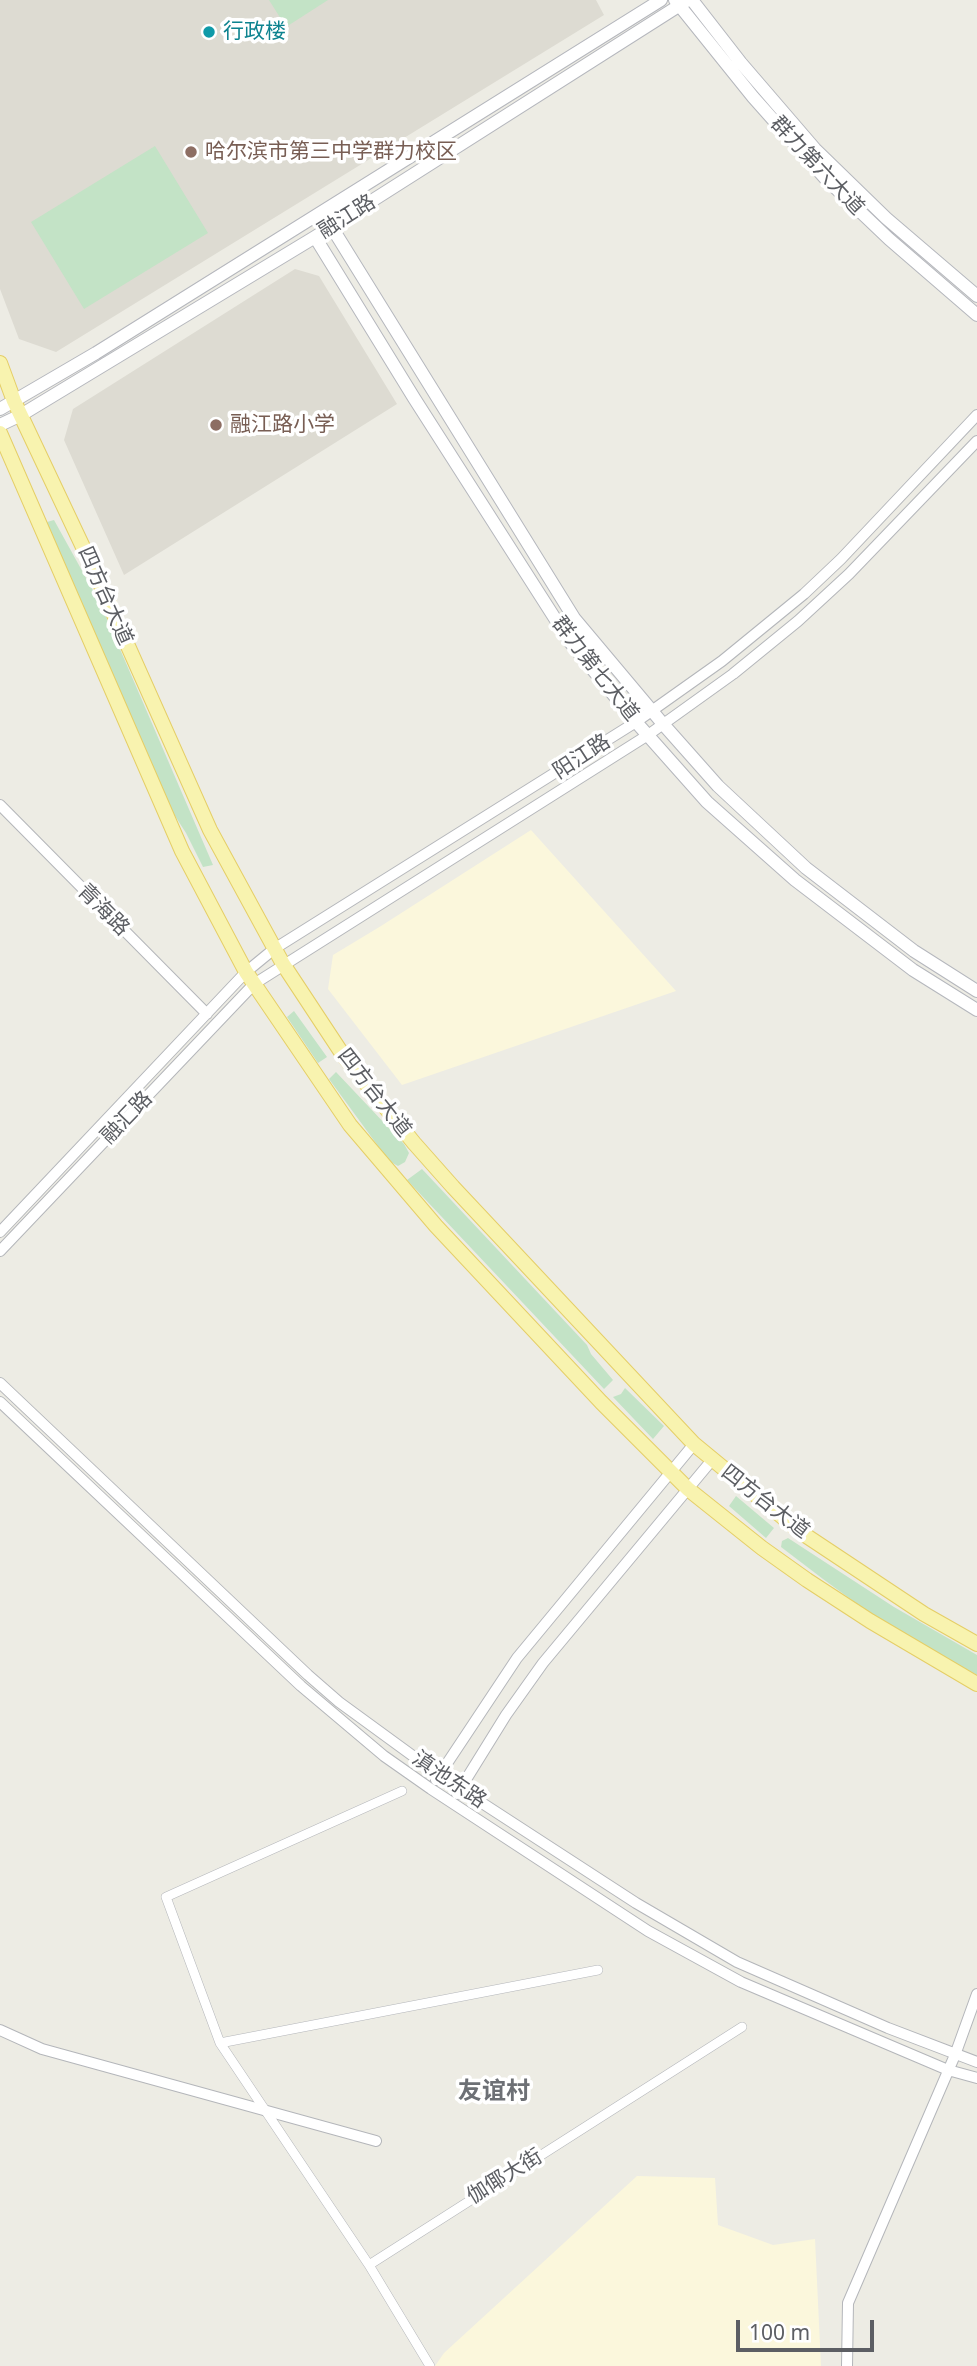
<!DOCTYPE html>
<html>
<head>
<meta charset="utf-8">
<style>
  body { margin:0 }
  #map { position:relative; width:977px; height:2366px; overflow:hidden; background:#edece4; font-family:"Noto Sans",sans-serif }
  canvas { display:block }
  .scale { position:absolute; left:736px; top:2320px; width:138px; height:32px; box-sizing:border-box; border:4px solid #5c5e63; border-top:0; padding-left:9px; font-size:21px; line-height:24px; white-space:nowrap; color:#5c5e63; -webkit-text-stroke:5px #fff; paint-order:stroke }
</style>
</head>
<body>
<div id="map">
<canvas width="977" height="2366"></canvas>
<div class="scale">100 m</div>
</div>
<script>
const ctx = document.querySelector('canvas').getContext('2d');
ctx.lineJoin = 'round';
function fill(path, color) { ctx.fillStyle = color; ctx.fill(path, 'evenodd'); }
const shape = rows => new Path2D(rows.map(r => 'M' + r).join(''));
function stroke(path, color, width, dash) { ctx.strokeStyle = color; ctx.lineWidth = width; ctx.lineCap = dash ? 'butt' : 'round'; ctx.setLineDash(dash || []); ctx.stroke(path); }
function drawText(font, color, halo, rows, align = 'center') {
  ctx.font = font + ' "Noto Sans","Noto Sans SC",sans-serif'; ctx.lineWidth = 7; ctx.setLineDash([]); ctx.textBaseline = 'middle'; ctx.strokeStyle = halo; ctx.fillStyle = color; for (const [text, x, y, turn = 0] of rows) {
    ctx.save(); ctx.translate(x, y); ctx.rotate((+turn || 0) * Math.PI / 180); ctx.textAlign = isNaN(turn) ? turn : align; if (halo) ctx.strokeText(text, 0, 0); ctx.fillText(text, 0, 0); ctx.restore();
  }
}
fill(shape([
  [531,830,676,991,402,1085,328,989,333,955,381,926],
  [637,2176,715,2178,718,2225,773,2245,815,2239,821,2366,435,2366,444,2353]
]), '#fbf7dc');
fill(shape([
  [0,0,596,0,604,15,56,352,19,339,0,289],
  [295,269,319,276,397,404,124,575,64,440,73,409]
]), '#dddbd2');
fill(shape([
  [269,0,328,0,286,27],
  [155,146,208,233,84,309,31,222],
  [54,520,101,605,213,865,203,867,186,833,168,805,70,585,47,522],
  [294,1011,327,1057,318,1063,287,1017],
  [336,1072,404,1144,409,1153,405,1162,398,1166,389,1161,329,1079],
  [422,1169,587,1345,591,1354,613,1380,604,1389,407,1180],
  [625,1388,664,1426,653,1439,613,1397,621,1394],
  [736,1496,774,1528,766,1538,729,1506],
  [788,1538,894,1607,977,1655,977,1675,918,1643,864,1609,823,1579,781,1547,782,1541]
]), '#c3e3c6');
const minor = shape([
  [220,2043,598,1970],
  [369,2265,220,2043,166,1897,402,1791],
  [430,2366,369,2265,742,2027]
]);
const tertiary = shape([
  [0,805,207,1014],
  [0,1232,246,972,274,949,636,722,722,661,804,594,841,559,977,415],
  [0,1251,254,984,648,735,733,674,798,621,849,574,977,441],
  [0,1383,308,1675,339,1702,439,1775,636,1903,737,1962,888,2028,977,2062],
  [0,1402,301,1686,384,1756,431,1789,648,1931,741,1982,948,2070,977,2078],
  [436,1780,517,1658,694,1444],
  [457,1794,506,1715,543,1663,712,1460],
  [0,2030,42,2049,376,2141],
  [847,2366,848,2303,955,2055,977,1994]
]);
const secondary = shape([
  [675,0,753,97,825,178,889,239,977,315],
  [692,0,741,63,815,149,886,218,977,296],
  [331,226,574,618,663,724,718,786,806,868,914,951,977,991],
  [315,237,414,398,570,642,636,722,707,802,795,880,913,970,977,1010],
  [0,409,96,353,661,0],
  [0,425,21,415,315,237,688,0]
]);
const primary = shape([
  [0,363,14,401,99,581,210,830,283,964,343,1055,414,1143,453,1187,694,1444,802,1533,924,1614,977,1644],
  [0,433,182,851,246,972,350,1125,436,1226,601,1402,688,1489,762,1548,807,1580,870,1621,977,1684]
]);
stroke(minor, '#b4b6ba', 10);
stroke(tertiary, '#b4b6ba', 12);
stroke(secondary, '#b5b7bd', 14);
stroke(primary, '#e5ce66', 16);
stroke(minor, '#fff', 9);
stroke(tertiary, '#fff', 10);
stroke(secondary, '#fff', 12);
stroke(primary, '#f8f3af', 14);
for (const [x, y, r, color] of [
  [209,32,7,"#0f9aa8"],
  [191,152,7,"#8d6e63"],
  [216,425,7,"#8d6e63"]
]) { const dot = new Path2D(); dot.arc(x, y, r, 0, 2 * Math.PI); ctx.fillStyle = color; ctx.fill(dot); stroke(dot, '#fff', 2.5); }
drawText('21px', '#0d838f', '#fff', [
  ["行政楼",223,32]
], 'left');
drawText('21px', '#785e54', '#fff', [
  ["哈尔滨市第三中学群力校区",205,152],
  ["融江路小学",230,425]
], 'left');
drawText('21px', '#5c5e63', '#fff', [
  ["群力第六大道",817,166,47],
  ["融江路",347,217,-32],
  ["四方台大道",105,596,66],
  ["群力第七大道",595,669,52],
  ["阳江路",582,757,-33],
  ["青海路",103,910,45],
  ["四方台大道",374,1093,52],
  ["融汇路",127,1118,-46],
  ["四方台大道",765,1502,38],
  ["滇池东路",449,1780,34],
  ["伽倻大街",505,2177,-32]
]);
drawText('bold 24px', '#6d7075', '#fff', [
  ["友谊村",494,2092]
]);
</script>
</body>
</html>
